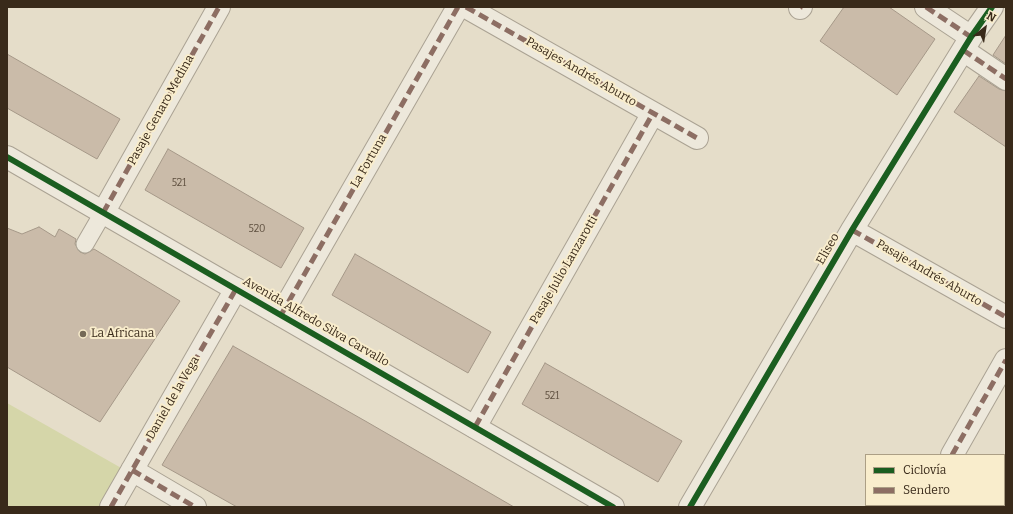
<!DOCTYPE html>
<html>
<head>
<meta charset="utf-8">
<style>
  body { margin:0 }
  #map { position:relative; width:1013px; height:514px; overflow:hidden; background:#e5ddc9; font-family:Bitter,serif }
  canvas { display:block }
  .frame { position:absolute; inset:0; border:8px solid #392a1a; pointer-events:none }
  .legend { position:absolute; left:865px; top:454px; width:140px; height:52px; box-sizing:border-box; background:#f9edcc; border:1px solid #ac9f85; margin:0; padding:5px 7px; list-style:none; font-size:12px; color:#392a1a }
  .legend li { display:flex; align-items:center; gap:8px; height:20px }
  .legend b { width:20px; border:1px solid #ac9f85 }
  .north { position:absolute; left:965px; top:8px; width:40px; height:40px; -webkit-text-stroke:3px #f9edcc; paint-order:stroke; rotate:30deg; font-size:11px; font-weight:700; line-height:16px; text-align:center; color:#392a1a }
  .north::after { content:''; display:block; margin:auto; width:14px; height:18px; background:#392a1a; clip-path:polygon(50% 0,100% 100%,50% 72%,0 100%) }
</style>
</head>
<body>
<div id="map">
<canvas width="1013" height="514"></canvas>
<div class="frame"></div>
<ul class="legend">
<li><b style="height:5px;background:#1b5e20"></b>Ciclovía</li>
<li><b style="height:5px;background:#8d6e63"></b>Sendero</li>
</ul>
<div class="north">N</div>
</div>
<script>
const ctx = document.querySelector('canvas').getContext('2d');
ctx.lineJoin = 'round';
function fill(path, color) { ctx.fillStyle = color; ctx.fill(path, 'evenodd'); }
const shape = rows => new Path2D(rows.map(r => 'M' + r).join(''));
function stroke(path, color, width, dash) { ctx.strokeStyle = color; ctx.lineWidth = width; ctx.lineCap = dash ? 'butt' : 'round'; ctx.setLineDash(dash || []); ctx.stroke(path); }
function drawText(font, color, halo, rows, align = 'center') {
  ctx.font = font + ' Bitter,serif'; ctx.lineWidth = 4; ctx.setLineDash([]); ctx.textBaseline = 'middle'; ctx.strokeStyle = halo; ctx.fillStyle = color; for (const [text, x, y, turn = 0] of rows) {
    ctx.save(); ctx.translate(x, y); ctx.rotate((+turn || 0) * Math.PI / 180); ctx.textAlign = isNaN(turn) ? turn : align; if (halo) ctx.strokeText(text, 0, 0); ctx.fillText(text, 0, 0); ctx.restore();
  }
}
fill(shape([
  [7,403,123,469,101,507,7,507]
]), '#d5d6a9');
const building = shape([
  [844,7,889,7,935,39,897,95,820,41,844,7],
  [1006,35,1006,64,993,55,1006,35],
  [7,54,120,119,97,159,7,108,7,54],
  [979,76,999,89,1006,91,1006,147,954,112,979,76],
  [168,149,304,228,281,268,145,190,168,149],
  [39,227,55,237,59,229,76,239,75,244,80,252,85,254,94,249,180,301,100,422,7,367,7,228,22,234,39,227],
  [355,254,491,332,468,373,332,295,355,254],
  [233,346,367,422,514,507,237,507,162,465,233,346],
  [545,363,682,441,658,482,522,404,545,363]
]);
fill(building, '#cabba9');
stroke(building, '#a59888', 1);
const service = shape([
  [85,244,103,213]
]);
const minor = shape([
  [466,7,697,138],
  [926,7,971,37],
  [800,8,801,7],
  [963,50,1006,79],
  [103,213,219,7],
  [852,230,1006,317],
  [281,315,458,7],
  [475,427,653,113],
  [952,455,1006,360],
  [132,470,195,507],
  [111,507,236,289],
  [690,507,852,230,971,37,992,7],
  [923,507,924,505]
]);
const tertiary = shape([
  [7,157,613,507]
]);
stroke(service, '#aaa293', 19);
stroke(minor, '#aaa293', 24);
stroke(tertiary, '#aaa293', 24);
stroke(service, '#ede8db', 17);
stroke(minor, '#ede8db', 22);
stroke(tertiary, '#ede8db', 22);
stroke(shape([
  [466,7,697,138],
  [926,7,971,37],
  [800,8,801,7],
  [963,50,1006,79],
  [103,213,219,7],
  [852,230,1006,317],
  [281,315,458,7],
  [475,427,653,113],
  [952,455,1006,360],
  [132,470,195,507],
  [111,507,236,289],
  [923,507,924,505]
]), '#8d6e63', 5, [10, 5]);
stroke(shape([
  [7,157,613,507],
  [690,507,852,230,971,37,992,7]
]), '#1b5e20', 6);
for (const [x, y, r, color] of [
  [83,334,4,"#756957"]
]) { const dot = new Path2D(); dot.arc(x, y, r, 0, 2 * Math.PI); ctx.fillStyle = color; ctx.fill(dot); stroke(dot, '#f9edcc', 1.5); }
drawText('10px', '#5d4e3e', null, [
  ["521",179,183],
  ["520",257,229],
  ["521",552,396]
]);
drawText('12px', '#392a1a', '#f9edcc', [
  ["Pasajes Andrés Aburto",581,72,30],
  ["Pasaje Genaro Medina",161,110,-61],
  ["La Fortuna",369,161,-60],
  ["Eliseo",828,249,-60],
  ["Pasaje Julio Lanzarotti",564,270,-60],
  ["Pasaje Andrés Aburto",929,273,30],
  ["Avenida Alfredo Silva Carvallo",316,322,30],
  ["Daniel de la Vega",173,398,-60]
]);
drawText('12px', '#392a1a', '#f9edcc', [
  ["La Africana",91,334]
], 'left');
</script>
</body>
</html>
